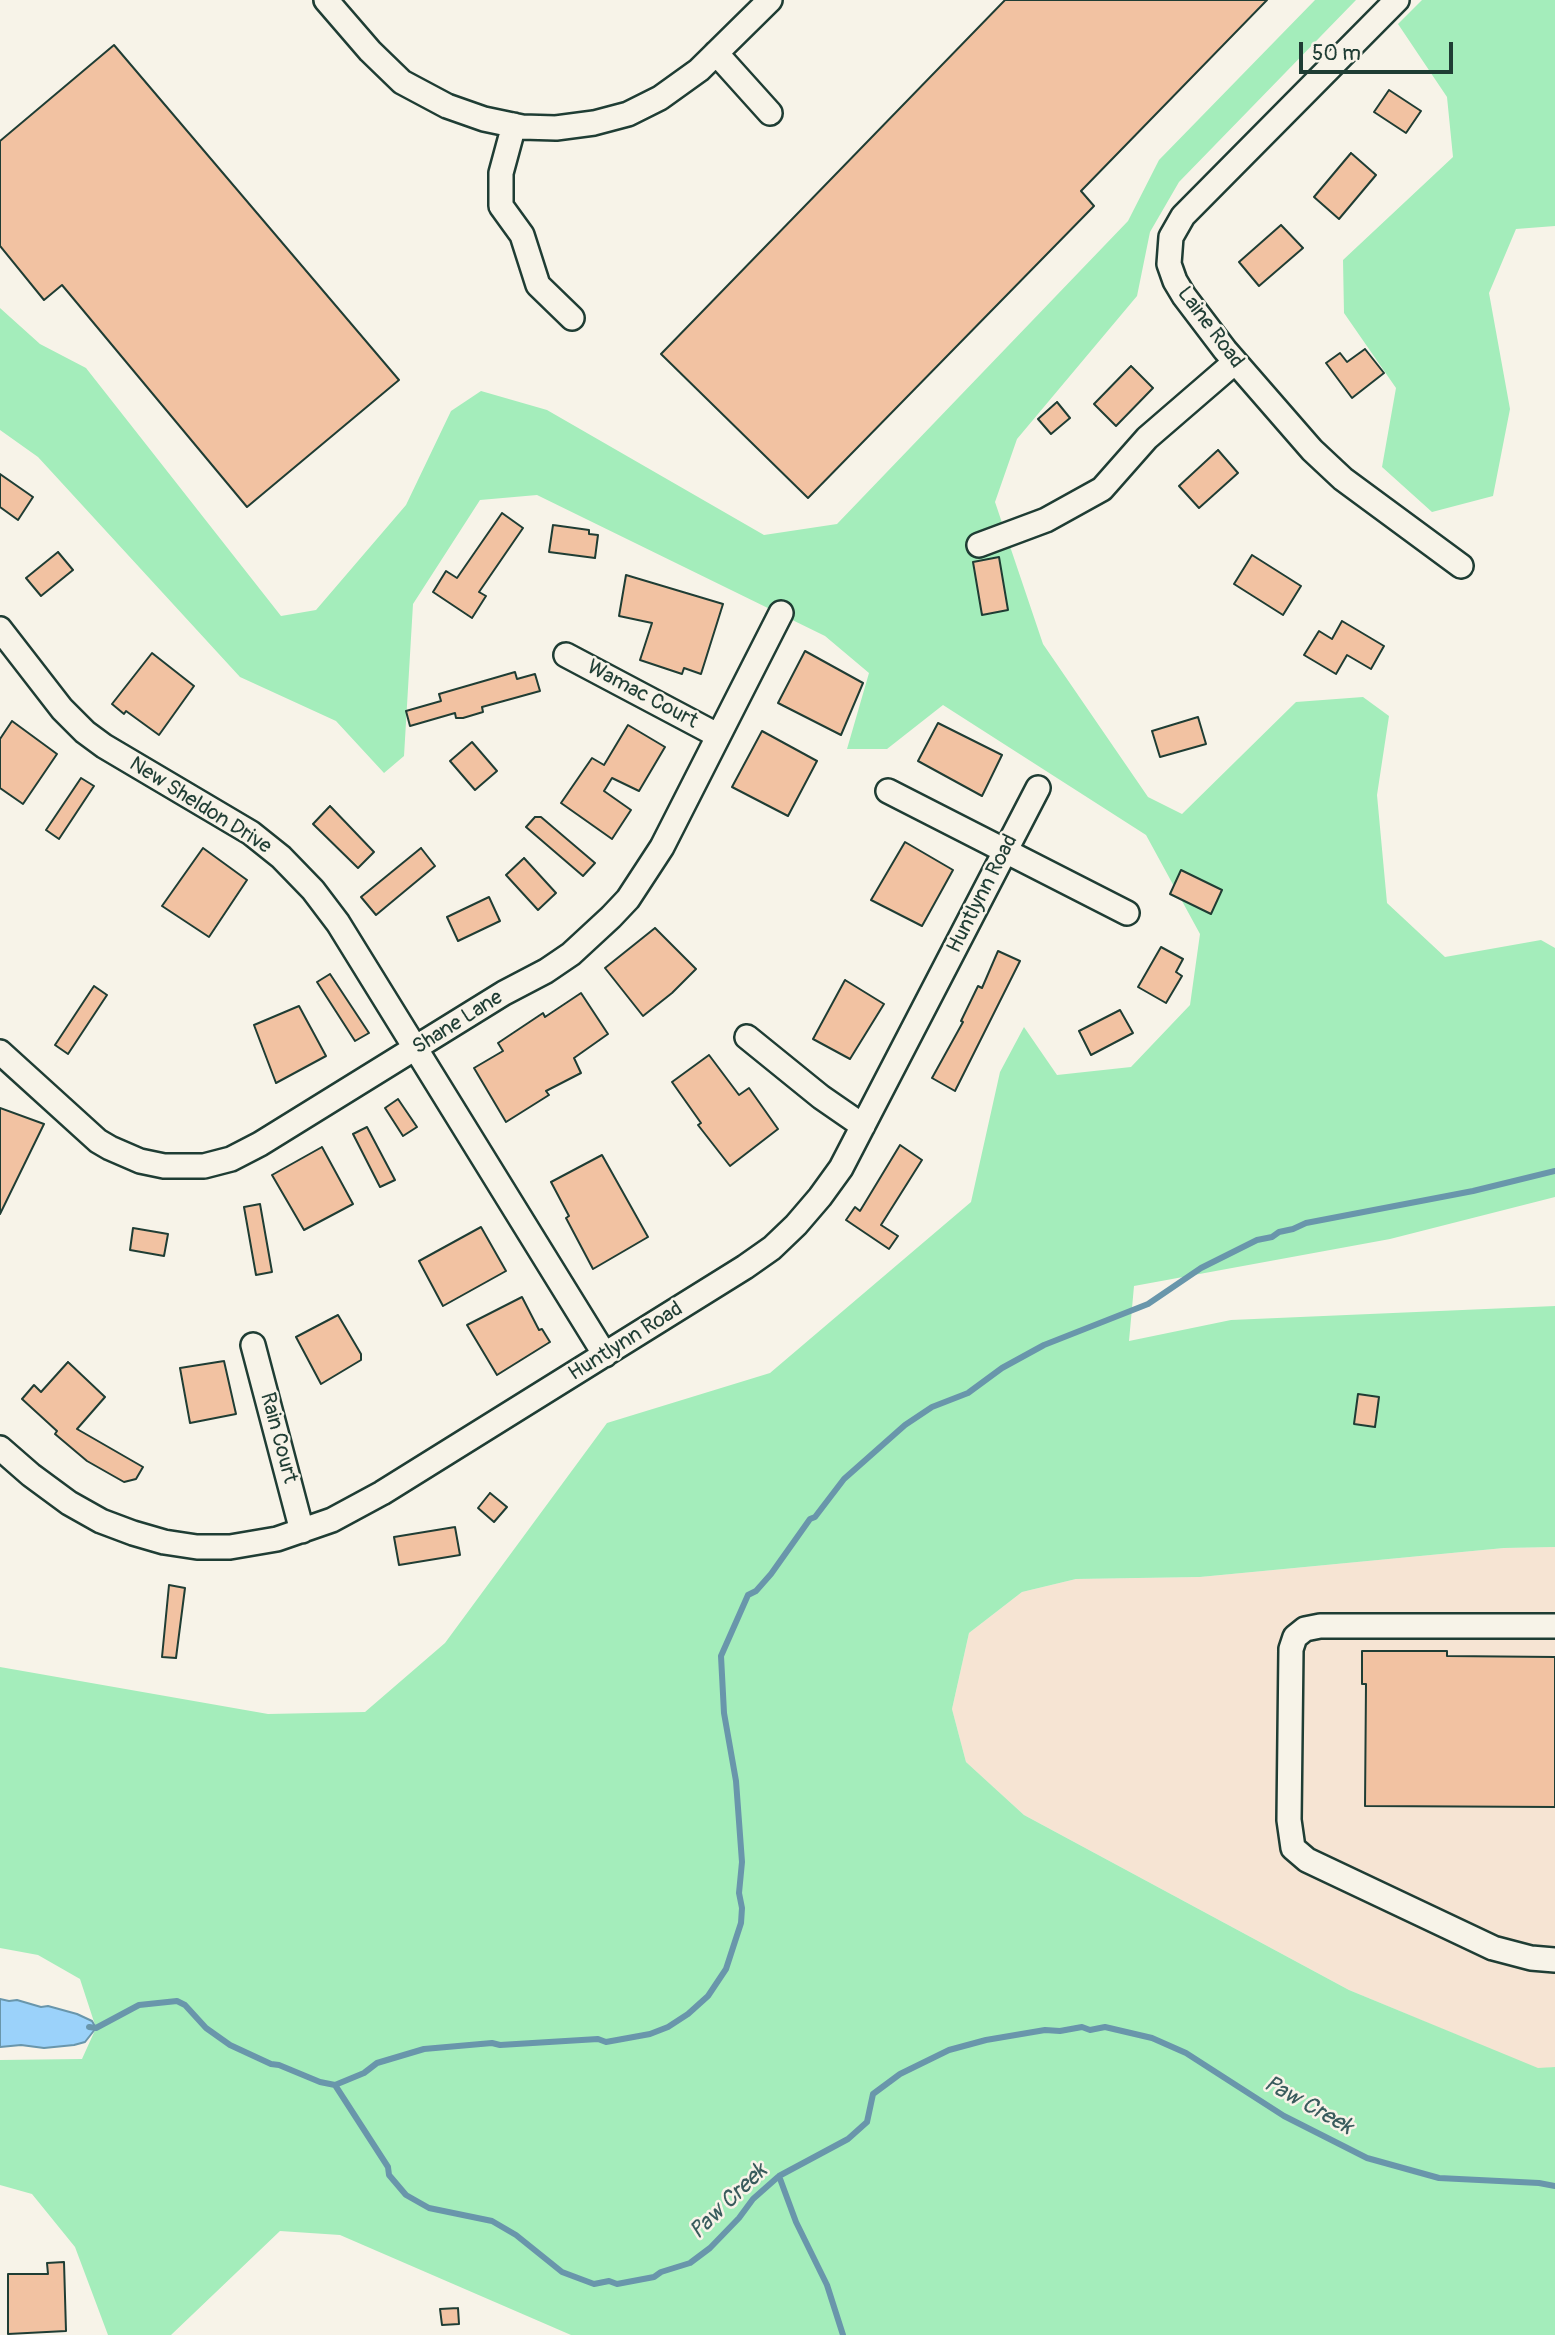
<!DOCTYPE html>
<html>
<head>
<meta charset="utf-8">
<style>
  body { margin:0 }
  #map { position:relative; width:1555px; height:2335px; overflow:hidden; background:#f7f3e8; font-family:Pangolin,sans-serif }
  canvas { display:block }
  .scale { position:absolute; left:1299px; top:42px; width:154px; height:32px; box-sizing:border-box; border:4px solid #1f3d34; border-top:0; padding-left:9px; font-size:21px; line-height:24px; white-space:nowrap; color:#1f3d34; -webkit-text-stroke:5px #f7f3e8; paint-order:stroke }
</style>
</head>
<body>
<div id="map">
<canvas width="1555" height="2335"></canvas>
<div class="scale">50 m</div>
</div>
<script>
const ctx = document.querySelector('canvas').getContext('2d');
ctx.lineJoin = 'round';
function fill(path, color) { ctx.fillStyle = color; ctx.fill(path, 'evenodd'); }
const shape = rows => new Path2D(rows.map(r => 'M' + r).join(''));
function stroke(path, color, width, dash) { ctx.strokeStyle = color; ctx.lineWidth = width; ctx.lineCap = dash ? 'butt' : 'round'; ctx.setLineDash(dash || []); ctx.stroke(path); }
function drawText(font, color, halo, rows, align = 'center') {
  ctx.font = font + ' Pangolin,sans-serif'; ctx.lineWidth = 5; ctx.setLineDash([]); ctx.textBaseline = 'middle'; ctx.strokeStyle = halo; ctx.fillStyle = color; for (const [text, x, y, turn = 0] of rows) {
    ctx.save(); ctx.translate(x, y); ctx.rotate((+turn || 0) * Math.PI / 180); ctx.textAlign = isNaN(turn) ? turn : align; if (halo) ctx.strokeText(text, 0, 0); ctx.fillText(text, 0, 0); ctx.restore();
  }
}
fill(shape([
  [1555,1547,1555,2067,1538,2069,1349,1990,1024,1815,966,1762,952,1709,969,1633,1022,1592,1076,1579,1200,1577,1504,1548]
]), '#f6e4d3');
fill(shape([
  [1315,0,1356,0,1179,182,1150,232,1137,296,1017,439,995,502,1043,644,1148,797,1182,814,1296,702,1363,697,1389,716,1377,795,1387,903,1445,957,1541,940,1555,948,1555,1197,1390,1239,1134,1286,1129,1341,1231,1320,1555,1306,1555,1547,1504,1548,1200,1577,1076,1579,1022,1592,969,1633,952,1709,966,1762,1024,1815,1349,1990,1538,2068,1555,2067,1555,2335,571,2335,340,2235,280,2231,171,2335,108,2335,75,2247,32,2194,0,2185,0,2060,82,2059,96,2028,80,1979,38,1955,0,1948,0,1667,268,1714,365,1712,445,1643,607,1423,770,1373,971,1202,1000,1072,1024,1027,1057,1075,1131,1067,1190,1005,1200,934,1146,835,943,705,887,749,847,749,869,673,825,636,537,495,480,500,413,604,404,756,384,773,336,721,240,677,38,457,0,430,0,308,40,344,86,368,281,616,316,610,406,505,451,411,481,391,547,410,764,535,837,524,1128,221,1159,160],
  [1422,0,1555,0,1555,226,1516,229,1489,293,1510,409,1493,496,1432,512,1382,467,1396,388,1344,313,1343,260,1453,157,1447,97,1398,24]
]), '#a4edbb');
const water = shape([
  [0,1999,9,2001,17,2000,41,2007,48,2006,77,2014,92,2021,96,2028,85,2042,74,2045,44,2048,21,2045,0,2047,0,1999]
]);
fill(water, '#9bd2fa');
stroke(water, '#6996ab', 2);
stroke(shape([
  [89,2027,96,2028,139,2005,177,2001,185,2005,206,2028,230,2045,271,2064,279,2065,320,2082,335,2085,388,2167,389,2175,406,2195,429,2208,492,2221,516,2235,562,2272,594,2284,609,2281,617,2284,654,2277,661,2272,690,2263,710,2248,739,2218,753,2199,779,2176,848,2139,867,2122,873,2094,900,2074,949,2050,986,2040,1045,2030,1060,2031,1082,2027,1090,2030,1105,2027,1152,2038,1186,2053,1284,2116,1367,2158,1439,2178,1539,2183,1555,2186],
  [335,2085,364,2073,377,2063,424,2049,492,2043,500,2045,598,2039,606,2042,650,2034,668,2027,688,2014,708,1996,726,1969,741,1923,742,1908,739,1893,742,1862,736,1781,724,1713,721,1656,748,1595,756,1591,771,1574,810,1519,815,1517,844,1479,905,1425,932,1407,968,1393,1002,1368,1044,1345,1148,1304,1201,1268,1257,1240,1272,1237,1279,1232,1293,1229,1306,1223,1473,1191,1555,1171],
  [779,2176,796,2222,827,2285,843,2335]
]), '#6996ab', 6);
const building = shape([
  [1005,0,1267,0,1081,191,1094,206,808,498,661,354,1005,0],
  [114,45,399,380,247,507,62,285,44,300,0,246,0,141,114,45],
  [1389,90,1421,111,1406,133,1374,112,1389,90],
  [1351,153,1376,175,1339,219,1314,197,1351,153],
  [1281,225,1303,248,1259,286,1239,262,1281,225],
  [1365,349,1384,373,1352,398,1326,363,1340,353,1347,362,1365,349],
  [1131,366,1153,388,1116,426,1094,404,1131,366],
  [1057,402,1070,418,1051,434,1038,419,1057,402],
  [1218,450,1238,473,1199,508,1179,486,1218,450],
  [0,474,33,497,18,520,0,507,0,474],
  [502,513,523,528,479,592,486,596,472,618,433,592,446,571,457,578,502,513],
  [553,525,589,530,589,534,598,535,595,558,549,552,553,525],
  [58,552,73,570,41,596,26,578,58,552],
  [1252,555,1301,586,1283,615,1234,584,1252,555],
  [999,557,1008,610,982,615,973,562,999,557],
  [626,575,723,604,701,674,684,668,682,674,640,660,652,623,619,616,626,575],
  [1342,621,1384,646,1371,669,1347,655,1336,674,1304,655,1319,631,1332,639,1342,621],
  [805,651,863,683,841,735,778,703,805,651],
  [152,653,194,686,159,735,126,711,124,714,112,704,152,653],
  [515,672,517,679,535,674,540,691,482,707,483,712,463,718,456,718,455,713,410,726,406,711,441,701,439,694,515,672],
  [1198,717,1206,744,1160,757,1152,731,1198,717],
  [12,721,57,754,23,804,0,788,0,739,12,721],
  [938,723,1002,755,982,796,918,761,938,723],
  [628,725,665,747,639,791,612,778,604,791,631,810,612,839,561,803,592,758,604,765,628,725],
  [762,731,817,761,788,816,732,787,762,731],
  [472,742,497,771,475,790,450,761,472,742],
  [81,778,94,786,59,839,46,830,81,778],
  [330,806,374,852,358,868,313,824,330,806],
  [535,817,541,817,595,863,583,876,526,827,535,817],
  [905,842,953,870,922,926,871,900,905,842],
  [203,848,247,880,209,937,162,906,203,848],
  [421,848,435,866,376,915,361,897,421,848],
  [524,858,556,893,538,910,506,875,524,858],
  [1181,870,1222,890,1211,914,1170,894,1181,870],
  [489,897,500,921,458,941,447,917,489,897],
  [655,928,696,969,672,993,643,1016,605,968,655,928],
  [1161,947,1183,959,1176,972,1182,976,1166,1003,1138,987,1161,947],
  [998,951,1020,961,955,1091,932,1078,963,1022,961,1021,978,986,982,988,998,951],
  [330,974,369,1033,355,1041,317,982,330,974],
  [845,980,884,1004,850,1059,813,1039,845,980],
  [94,986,107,995,68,1054,55,1045,94,986],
  [581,993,608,1034,574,1058,581,1073,546,1091,549,1095,506,1122,474,1068,503,1051,498,1043,543,1013,545,1017,581,993],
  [299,1006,326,1056,276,1083,254,1025,299,1006],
  [1120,1010,1133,1033,1091,1055,1079,1031,1120,1010],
  [709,1055,739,1095,749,1088,778,1129,730,1166,698,1125,701,1123,672,1082,709,1055],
  [398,1099,417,1127,403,1136,385,1108,398,1099],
  [0,1108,44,1124,0,1214,0,1108],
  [367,1127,395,1180,380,1187,353,1134,367,1127],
  [900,1145,922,1160,881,1225,898,1236,889,1249,846,1220,855,1207,860,1211,900,1145],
  [322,1147,353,1204,304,1230,272,1175,322,1147],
  [602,1155,648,1237,593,1269,566,1218,569,1216,551,1182,602,1155],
  [260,1204,272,1272,256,1275,244,1207,260,1204],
  [481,1227,506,1271,443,1306,419,1261,481,1227],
  [133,1228,168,1234,164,1256,130,1250,133,1228],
  [522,1297,539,1330,542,1329,550,1342,497,1375,467,1325,522,1297],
  [338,1315,361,1354,361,1360,321,1384,296,1337,338,1315],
  [224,1361,236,1414,190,1423,180,1368,224,1361],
  [68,1362,105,1397,77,1429,143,1467,136,1479,124,1482,87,1461,55,1434,57,1431,22,1399,34,1385,41,1392,68,1362],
  [1358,1394,1379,1397,1375,1427,1354,1424,1358,1394],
  [490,1493,507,1507,494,1522,478,1508,490,1493],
  [455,1527,460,1555,399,1565,394,1537,455,1527],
  [169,1585,185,1588,176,1658,162,1657,169,1585],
  [1362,1651,1447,1651,1447,1656,1555,1657,1555,1807,1365,1806,1366,1684,1362,1684,1362,1651],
  [64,2262,66,2331,8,2334,8,2274,48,2274,47,2263,64,2262],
  [458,2308,459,2324,442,2325,440,2309,458,2308]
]);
fill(building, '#f2c2a2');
stroke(building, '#1f3d34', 2);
const minor = shape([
  [326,0,370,51,402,82,447,106,484,119,522,127,556,128,594,123,628,114,660,98,699,70,770,0],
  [1397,0,1183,216,1171,237,1169,264,1175,281,1184,296,1225,350,1312,450,1343,479,1461,566],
  [716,53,770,113],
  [514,125,501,173,501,206,522,235,538,285,572,318],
  [979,545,1046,520,1102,489,1147,438,1235,362],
  [0,629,62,709,85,732,104,746,251,833,281,857,313,890,338,923,605,1355],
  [566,655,717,735],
  [888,791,1127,913],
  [747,1037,821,1097,863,1126],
  [0,1052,98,1141,110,1148,140,1161,164,1166,204,1166,231,1159,260,1144,504,993,546,971,571,954,611,917,628,899,662,847,781,613],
  [253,1345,302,1531],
  [0,1448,31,1475,69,1503,101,1521,133,1533,164,1542,197,1547,230,1547,277,1539,332,1520,382,1493,745,1267,772,1248,796,1225,820,1197,841,1168,1038,788],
  [1555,1626,1320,1626,1305,1629,1295,1637,1291,1649,1289,1820,1293,1848,1307,1860,1493,1948,1531,1958,1555,1960]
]);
stroke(minor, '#1f3d34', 28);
stroke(minor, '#f7f3e8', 23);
drawText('21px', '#1f3d34', '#f7f3e8', [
  ["Laine Road",1210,328,53],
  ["Wamac Court",642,695,28],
  ["New Sheldon Drive",200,806,32],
  ["Huntlynn Road",983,894,-63],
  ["Shane Lane",458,1023,-32],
  ["Huntlynn Road",626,1342,-32],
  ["Rain Court",278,1438,75]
]);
drawText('italic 23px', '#385b5c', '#f7f3e8', [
  ["Paw Creek",1308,2106,29],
  ["Paw Creek",729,2202,-44]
]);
</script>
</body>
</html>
